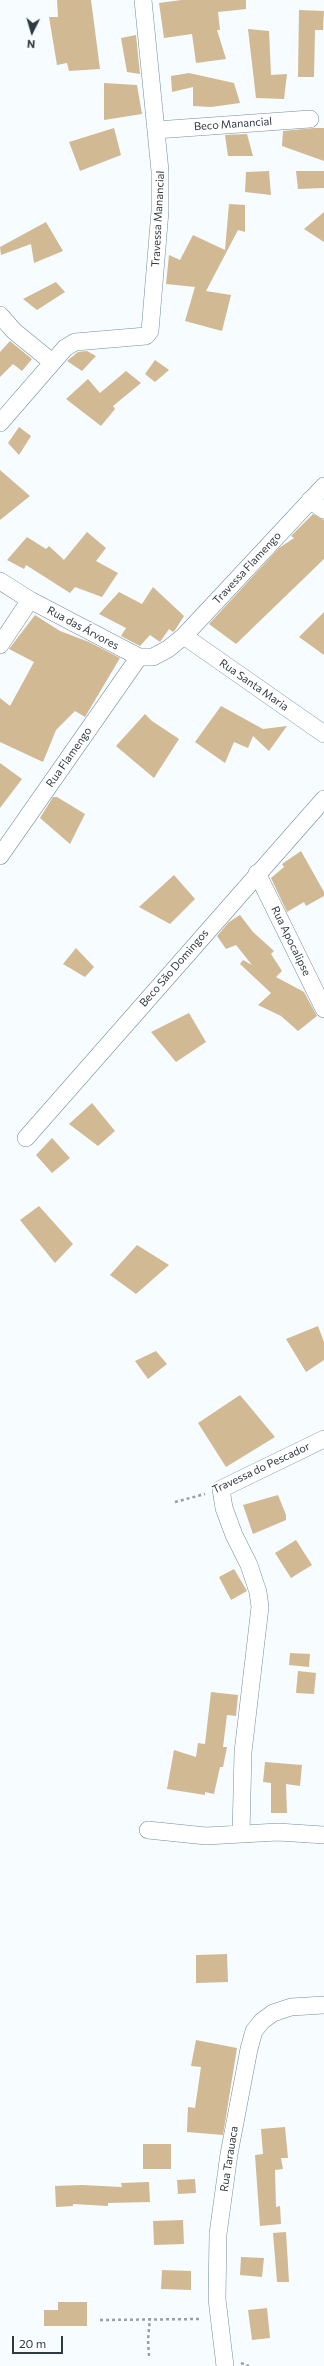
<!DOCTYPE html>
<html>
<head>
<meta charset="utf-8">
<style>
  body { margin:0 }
  #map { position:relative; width:324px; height:2366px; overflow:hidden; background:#f6fcff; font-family:Commissioner,sans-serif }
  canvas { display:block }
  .north { position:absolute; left:12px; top:12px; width:40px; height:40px; -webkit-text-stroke:3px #fff; paint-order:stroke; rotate:185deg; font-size:11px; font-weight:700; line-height:16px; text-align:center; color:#2f3a40 }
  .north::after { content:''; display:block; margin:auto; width:14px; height:18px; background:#2f3a40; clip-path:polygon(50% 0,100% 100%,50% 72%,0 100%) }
  .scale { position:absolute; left:12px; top:2336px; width:51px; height:18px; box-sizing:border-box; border:2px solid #2f3a40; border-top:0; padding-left:5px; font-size:12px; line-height:14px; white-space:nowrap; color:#2f3a40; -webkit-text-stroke:3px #fff; paint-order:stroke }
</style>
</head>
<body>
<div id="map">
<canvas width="324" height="2366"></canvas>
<div class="north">N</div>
<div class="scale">20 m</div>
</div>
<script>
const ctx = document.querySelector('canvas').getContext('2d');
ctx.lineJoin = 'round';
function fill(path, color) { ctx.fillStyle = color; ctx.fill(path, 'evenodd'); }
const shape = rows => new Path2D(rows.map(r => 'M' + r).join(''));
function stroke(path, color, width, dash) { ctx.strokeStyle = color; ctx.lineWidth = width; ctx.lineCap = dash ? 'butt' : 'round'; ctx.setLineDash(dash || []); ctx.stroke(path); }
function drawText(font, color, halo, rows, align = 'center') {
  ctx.font = font + ' Commissioner,sans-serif'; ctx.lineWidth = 4; ctx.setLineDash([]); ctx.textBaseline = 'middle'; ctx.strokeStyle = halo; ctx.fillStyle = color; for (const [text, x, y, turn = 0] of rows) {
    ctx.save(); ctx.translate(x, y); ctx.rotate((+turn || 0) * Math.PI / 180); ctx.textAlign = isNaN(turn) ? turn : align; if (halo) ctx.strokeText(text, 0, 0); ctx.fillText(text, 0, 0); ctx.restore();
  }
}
fill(shape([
  [57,0,91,0,100,69,69,71,67,63,57,65,49,17,58,17],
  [181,0,246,0,246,9,218,12,220,30,217,30,226,59,196,63,192,34,164,38,159,3],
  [299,10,324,11,323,30,315,30,314,77,298,77],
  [248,29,269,31,271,75,287,74,284,99,256,98],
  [136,35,140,74,127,72,121,38],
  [189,73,234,83,240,103,211,107,193,106,193,87,172,92,171,76],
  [104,83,137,85,142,114,104,120],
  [114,128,121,155,80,171,69,142],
  [314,128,324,128,324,161,282,146,283,131],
  [247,134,253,156,228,156,225,135],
  [269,171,271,195,245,192,246,172],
  [296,171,324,171,324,188,298,189],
  [229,204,245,205,245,232,238,230,206,291,231,295,222,331,185,321,195,287,166,284,169,255,180,260,193,235,225,250],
  [324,212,324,242,304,229],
  [46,222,63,251,34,263,31,244,1,255,0,247],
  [56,282,65,292,37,310,23,299],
  [10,341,32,359,22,371,13,364,0,377,0,352],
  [87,351,96,356,82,371,67,361,78,352],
  [155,360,169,370,155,382,145,374],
  [126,371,141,383,113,406,115,409,101,426,66,399,88,379,100,393],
  [19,427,31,436,19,455,8,443],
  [0,470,30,496,0,520],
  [313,514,324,520,324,559,236,644,209,624,279,548,294,538,291,536],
  [87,532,106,548,96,561,118,573,102,597,75,587,70,593,26,565,24,569,7,560,27,537,46,549,49,546,64,560],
  [153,587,184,616,175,630,173,632,169,629,160,642,150,635,140,646,121,636,126,628,99,614,119,592,142,604],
  [324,612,324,655,299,637],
  [35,615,60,631,89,642,120,658,85,717,75,711,56,730,43,762,0,742,0,698,10,706,34,662,9,649],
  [221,706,263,729,287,726,269,751,253,736,248,748,234,742,225,763,195,742],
  [145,714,152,721,179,739,154,778,116,746],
  [0,763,22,779,0,808],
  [53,797,57,797,85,814,70,844,40,818],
  [301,851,324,892,324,896,306,906,304,902,287,912,271,878,284,867,282,864],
  [174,875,195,899,170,924,139,907],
  [240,915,253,932,274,951,271,954,282,971,276,977,304,992,317,1016,298,1031,281,1016,258,1005,271,993,240,964,243,960,252,965,236,945,226,949,217,936,229,922],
  [76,948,94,967,85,977,63,964],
  [189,1013,206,1042,176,1062,151,1032],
  [92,1103,115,1131,98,1146,69,1124],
  [52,1138,70,1158,52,1173,36,1155],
  [39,1206,73,1244,55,1263,20,1220],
  [137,1245,169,1265,136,1294,110,1275],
  [318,1326,324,1342,324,1360,306,1372,286,1339],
  [156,1351,167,1364,148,1379,135,1361],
  [240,1395,275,1437,226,1467,198,1423],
  [278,1495,286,1515,286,1520,253,1534,243,1505],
  [296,1540,312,1565,291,1578,275,1553],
  [234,1569,247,1591,231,1600,219,1577],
  [290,1653,310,1654,309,1667,289,1665],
  [298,1671,316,1673,314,1694,296,1693],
  [211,1692,238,1695,236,1716,227,1715,223,1747,227,1747,223,1767,220,1767,214,1794,205,1792,205,1795,167,1789,174,1750,196,1757,198,1743,205,1744],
  [265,1762,302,1765,300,1786,286,1784,287,1813,271,1813,271,1783,263,1782],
  [227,1954,228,1982,196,1983,196,1955],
  [196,2040,237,2048,223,2135,187,2132,188,2107,195,2108,201,2067,191,2066],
  [285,2127,288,2158,281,2158,283,2169,275,2170,276,2207,280,2206,281,2224,260,2226,255,2155,263,2154,261,2129],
  [143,2144,171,2144,171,2169,143,2169],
  [195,2179,196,2193,178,2194,177,2180],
  [149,2182,150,2202,108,2203,108,2206,73,2204,73,2206,56,2207,55,2186,82,2185,122,2187,121,2183],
  [183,2220,184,2244,154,2245,153,2221],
  [286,2232,289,2282,277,2282,273,2233],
  [241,2257,264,2258,262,2277,240,2275],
  [162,2270,191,2271,191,2290,161,2289],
  [58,2302,87,2302,87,2326,44,2326,44,2310,58,2310],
  [267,2308,270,2338,252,2340,248,2310]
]), '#d1b993');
const minor = shape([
  [156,130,310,119],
  [0,315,14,331,52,362],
  [0,423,65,348,75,342,146,336,150,331,160,211,160,171,143,0],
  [310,500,324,510],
  [0,581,30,600,139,657,153,657,168,649,184,636,324,486],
  [184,636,324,734],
  [0,645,30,600],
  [0,856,139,657],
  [257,873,324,1009],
  [26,1138,324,799],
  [148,1830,206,1836,278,1832,324,1835],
  [241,1834,243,1752,260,1607,258,1592,249,1565,234,1535,224,1508,221,1489,324,1439],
  [225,2366,217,2299,218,2234,229,2154,249,2049,254,2031,262,2021,273,2013,291,2007,324,2005]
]);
stroke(minor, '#738e9d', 18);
stroke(shape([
  [175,1502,205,1494],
  [100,2320,202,2319],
  [149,2356,148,2340,150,2318],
  [241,2363,249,2366]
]), '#97a0a4', 2.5, [3, 3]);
stroke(minor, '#fff', 17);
drawText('11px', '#2f3a40', '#fff', [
  ["Beco Manancial",233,124,-4],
  ["Travessa Manancial",158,219,-87],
  ["Travessa Flamengo",247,568,-47],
  ["Rua das Árvores",83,628,28],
  ["Rua Santa Maria",254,685,35],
  ["Rua Flamengo",69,757,-55],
  ["Rua Apocalipse",291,941,64],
  ["Beco São Domingos",174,968,-49],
  ["Travessa do Pescador",261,1468,-25],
  ["Rua Tarauaca",229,2159,-81]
]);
</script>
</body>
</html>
